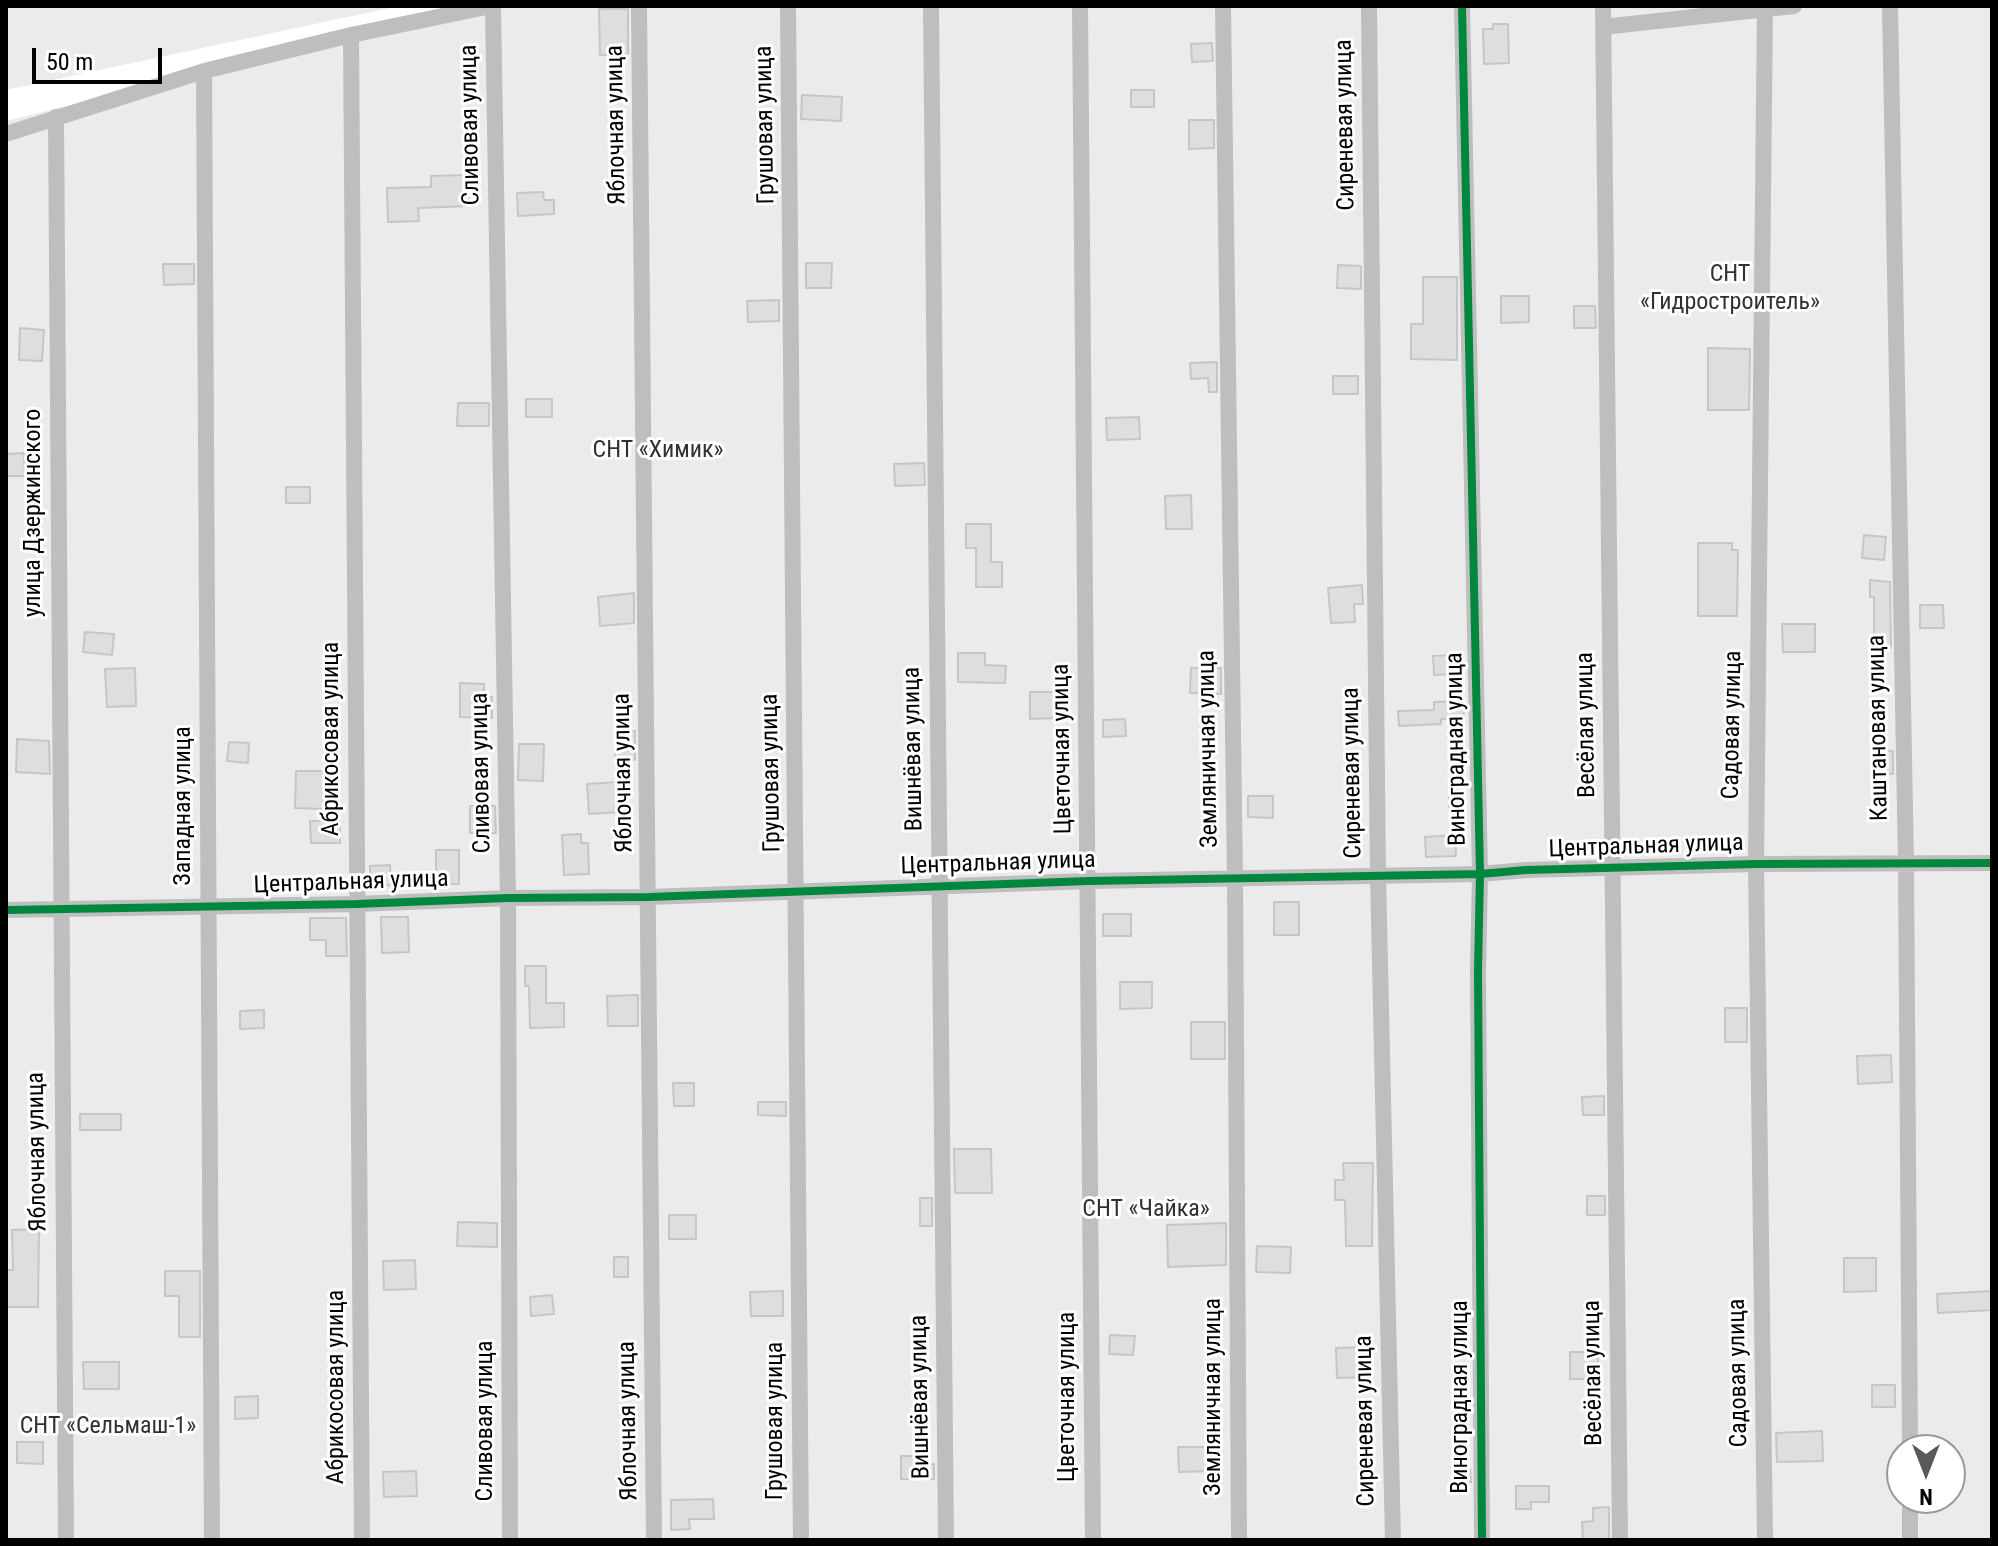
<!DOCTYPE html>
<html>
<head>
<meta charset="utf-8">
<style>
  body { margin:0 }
  #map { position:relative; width:1998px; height:1546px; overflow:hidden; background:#fff; font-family:"Roboto Condensed",sans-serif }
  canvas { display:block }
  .frame { position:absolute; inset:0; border:8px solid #000; pointer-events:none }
  .north { position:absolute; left:1886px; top:1434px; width:80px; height:80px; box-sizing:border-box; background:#fff; border:2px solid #999; border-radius:50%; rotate:180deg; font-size:22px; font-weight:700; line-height:32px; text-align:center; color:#000 }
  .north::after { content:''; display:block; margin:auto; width:28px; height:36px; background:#595959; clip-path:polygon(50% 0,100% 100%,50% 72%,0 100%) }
  .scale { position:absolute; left:32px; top:48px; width:130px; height:36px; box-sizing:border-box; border:4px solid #000; border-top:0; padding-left:10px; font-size:24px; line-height:28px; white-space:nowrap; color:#000; -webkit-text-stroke:6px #fff; paint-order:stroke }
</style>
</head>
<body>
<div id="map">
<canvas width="1998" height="1546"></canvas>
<div class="frame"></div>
<div class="north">N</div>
<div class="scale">50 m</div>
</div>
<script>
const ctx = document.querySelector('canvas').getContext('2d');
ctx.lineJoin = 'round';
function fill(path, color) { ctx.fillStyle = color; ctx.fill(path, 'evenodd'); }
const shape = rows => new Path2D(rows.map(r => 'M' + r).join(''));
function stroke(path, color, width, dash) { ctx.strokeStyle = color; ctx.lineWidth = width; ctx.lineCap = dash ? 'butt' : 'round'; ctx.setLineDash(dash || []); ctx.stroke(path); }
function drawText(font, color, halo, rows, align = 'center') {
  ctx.font = font + ' "Roboto Condensed",sans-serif'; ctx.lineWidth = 6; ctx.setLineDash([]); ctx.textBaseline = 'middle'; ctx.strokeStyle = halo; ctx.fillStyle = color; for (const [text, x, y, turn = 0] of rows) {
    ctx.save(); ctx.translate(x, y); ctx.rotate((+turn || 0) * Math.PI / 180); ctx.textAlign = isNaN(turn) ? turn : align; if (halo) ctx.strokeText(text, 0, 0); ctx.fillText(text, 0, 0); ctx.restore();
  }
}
fill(shape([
  [6,6,399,6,6,90],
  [491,6,1992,6,1992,1540,6,1540,6,121,351,35],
  [1902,1450,1950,1450,1950,1498,1902,1498]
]), '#ebebeb');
const building = shape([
  [599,9,628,9,628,54,600,55,599,9],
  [1493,24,1508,24,1509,63,1484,64,1483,29,1493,29,1493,24],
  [1212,43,1213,61,1192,62,1191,44,1212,43],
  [1131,90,1154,90,1154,107,1131,107,1131,90],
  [802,95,842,97,841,121,801,119,802,95],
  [1189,120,1214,120,1214,148,1189,149,1189,120],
  [468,175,469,206,418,208,419,221,388,222,387,188,431,187,431,176,468,175],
  [543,192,544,200,554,200,554,214,518,216,517,193,543,192],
  [806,263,832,263,831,288,806,288,806,263],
  [163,264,194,264,194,284,164,285,163,264],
  [1338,265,1361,266,1361,289,1337,288,1338,265],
  [1423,277,1457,277,1457,360,1411,359,1411,324,1423,324,1423,277],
  [1501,296,1529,296,1529,322,1501,323,1501,296],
  [779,300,779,321,748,322,747,301,779,300],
  [1574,306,1595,306,1596,328,1574,328,1574,306],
  [20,328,44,330,42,361,19,360,20,328],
  [1708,348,1750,349,1749,410,1708,410,1708,348],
  [1217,362,1217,392,1209,392,1208,378,1191,379,1190,363,1217,362],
  [1333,376,1358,376,1358,394,1333,394,1333,376],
  [526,399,552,399,552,417,526,417,526,399],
  [458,403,489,403,489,426,457,426,458,403],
  [1139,417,1140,439,1107,440,1106,418,1139,417],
  [24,453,25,476,6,476,6,454,24,453],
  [924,463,925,485,895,486,894,464,924,463],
  [286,487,310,487,310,503,286,503,286,487],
  [1191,495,1192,529,1166,529,1165,496,1191,495],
  [966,524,991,524,991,562,1002,562,1002,587,976,587,976,548,966,548,966,524],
  [1864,535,1886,537,1884,560,1862,558,1864,535],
  [1698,543,1732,543,1732,550,1738,550,1737,616,1698,616,1698,543],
  [1870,580,1890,582,1891,648,1874,648,1874,597,1870,597,1870,580],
  [1362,585,1363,604,1354,604,1355,622,1331,623,1328,588,1362,585],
  [634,593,634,623,600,626,598,597,634,593],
  [1920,605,1943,605,1944,628,1920,628,1920,605],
  [1782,624,1815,624,1815,652,1783,652,1782,624],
  [85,632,114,634,112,655,83,652,85,632],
  [958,653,985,653,985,665,1006,666,1005,683,958,682,958,653],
  [1455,655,1456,674,1434,675,1433,656,1455,655],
  [135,668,136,706,107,707,105,669,135,668],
  [1191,668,1221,668,1221,694,1190,693,1191,668],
  [460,683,484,684,484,697,492,697,492,718,460,717,460,683],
  [1030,692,1056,692,1057,718,1030,719,1030,692],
  [1463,701,1464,718,1441,719,1441,724,1399,726,1398,711,1434,710,1434,702,1463,701],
  [1125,719,1126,736,1103,737,1103,720,1125,719],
  [615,731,635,731,635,760,615,760,615,731],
  [17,739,49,741,50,774,16,772,17,739],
  [229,742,249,743,248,763,227,761,229,742],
  [519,744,544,744,543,781,518,780,519,744],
  [1879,750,1893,751,1893,774,1878,773,1879,750],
  [296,771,323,771,323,809,295,808,296,771],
  [617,782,619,812,589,814,587,784,617,782],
  [1449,789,1462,789,1463,808,1449,808,1449,789],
  [1248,796,1273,796,1273,818,1248,817,1248,796],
  [470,806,495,806,496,833,470,833,470,806],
  [310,821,340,821,340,843,311,843,310,821],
  [581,834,581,843,588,843,589,874,564,875,562,835,581,834],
  [1455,835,1456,856,1426,857,1425,837,1455,835],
  [436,850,459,850,459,884,436,884,436,850],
  [390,865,391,885,370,886,370,866,390,865],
  [1274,902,1299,902,1299,935,1274,935,1274,902],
  [1103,914,1131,914,1131,936,1103,936,1103,914],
  [381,917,408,917,409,952,382,953,381,917],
  [310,918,346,918,347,956,326,956,326,940,310,940,310,918],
  [525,966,546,966,546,1003,564,1003,564,1027,530,1028,529,986,525,986,525,966],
  [1120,982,1152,982,1152,1008,1120,1009,1120,982],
  [638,995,638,1026,608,1026,607,996,638,995],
  [1725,1008,1747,1008,1747,1042,1725,1042,1725,1008],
  [264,1010,264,1028,240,1029,240,1011,264,1010],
  [1191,1022,1225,1022,1225,1059,1191,1059,1191,1022],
  [1891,1055,1892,1082,1858,1084,1857,1056,1891,1055],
  [673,1083,694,1083,694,1106,674,1106,673,1083],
  [1604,1096,1604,1115,1583,1115,1582,1097,1604,1096],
  [758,1102,786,1102,786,1116,758,1115,758,1102],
  [80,1114,121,1114,121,1130,80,1130,80,1114],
  [954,1149,991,1149,992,1193,955,1193,954,1149],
  [1343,1163,1373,1163,1372,1246,1346,1246,1345,1200,1335,1200,1335,1180,1344,1180,1343,1163],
  [1587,1196,1605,1196,1605,1215,1587,1215,1587,1196],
  [920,1198,932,1198,932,1226,920,1226,920,1198],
  [669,1215,696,1215,696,1239,669,1239,669,1215],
  [458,1222,497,1223,497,1247,457,1246,458,1222],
  [1226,1223,1226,1265,1168,1267,1167,1225,1226,1223],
  [39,1229,38,1307,6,1307,6,1270,13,1270,12,1230,39,1229],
  [1257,1246,1291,1247,1290,1273,1256,1272,1257,1246],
  [614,1257,628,1257,628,1277,614,1277,614,1257],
  [1844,1258,1876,1258,1876,1291,1844,1292,1844,1258],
  [415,1260,416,1289,384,1290,383,1261,415,1260],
  [165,1271,200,1271,200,1337,179,1337,179,1296,165,1296,165,1271],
  [783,1291,783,1316,751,1316,750,1292,783,1291],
  [1992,1291,1992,1310,1938,1313,1937,1294,1992,1291],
  [552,1295,554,1314,531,1316,530,1297,552,1295],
  [1110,1335,1135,1336,1133,1355,1109,1354,1110,1335],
  [1369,1347,1369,1377,1337,1378,1336,1348,1369,1347],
  [1570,1352,1598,1352,1598,1379,1570,1379,1570,1352],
  [83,1362,119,1362,119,1389,84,1389,83,1362],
  [1872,1385,1895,1385,1895,1407,1872,1407,1872,1385],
  [258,1396,258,1418,235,1419,235,1397,258,1396],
  [1822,1431,1823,1461,1777,1462,1776,1433,1822,1431],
  [17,1442,43,1442,43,1464,17,1463,17,1442],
  [1178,1447,1213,1447,1213,1471,1179,1472,1178,1447],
  [901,1456,928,1456,928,1464,934,1464,934,1479,901,1479,901,1456],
  [1453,1469,1470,1469,1471,1482,1454,1482,1453,1469],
  [416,1471,417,1496,384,1497,383,1472,416,1471],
  [1516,1486,1549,1486,1549,1502,1531,1502,1531,1509,1516,1509,1516,1486],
  [713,1499,714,1519,689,1519,690,1529,671,1530,671,1500,713,1499],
  [1609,1507,1609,1540,1583,1540,1582,1522,1593,1521,1593,1508,1609,1507]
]);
fill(building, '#dedede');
stroke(building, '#c6c6c6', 2);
stroke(shape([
  [493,6,508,898,510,1540],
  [639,6,654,1540],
  [788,6,801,1540],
  [931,6,946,1540],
  [1080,6,1093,1540],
  [1223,6,1235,878,1239,1540],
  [1369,6,1378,875,1393,1540],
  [1462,6,1480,874,1478,971,1482,1540],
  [1603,6,1620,1540],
  [1765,6,1756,864,1765,1540],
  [1890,6,1906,864,1910,1450],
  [1603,27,1794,6],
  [351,35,362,1540],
  [204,71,212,1540],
  [56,117,66,1540],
  [6,134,204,71,351,35,491,6],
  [6,910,357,904,508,898,649,897,1088,881,1480,874,1526,870,1756,864,1992,863],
  [1910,1498,1910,1540]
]), '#bebebe', 16);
stroke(shape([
  [1462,6,1480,874,1478,971,1482,1540],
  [6,910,357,904,508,898,649,897,1088,881,1480,874,1526,870,1756,864,1992,863]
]), '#00873e', 8);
drawText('24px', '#000', '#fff', [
  ["Сливовая улица",471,125,-91],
  ["Яблочная улица",617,125,-91],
  ["Грушовая улица",766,125,-91],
  ["Сиреневая улица",1346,125,-91],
  ["улица Дзержинского",34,513,-90],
  ["Весёлая улица",1587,725,-91],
  ["Садовая улица",1733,725,-89],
  ["Каштановая улица",1879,728,-91],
  ["Абрикосовая улица",332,739,-90],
  ["Вишнёвая улица",914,749,-91],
  ["Цветочная улица",1063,749,-91],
  ["Земляничная улица",1209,749,-91],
  ["Виноградная улица",1457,749,-91],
  ["Сливовая улица",482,773,-91],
  ["Яблочная улица",624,773,-91],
  ["Грушовая улица",772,773,-91],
  ["Сиреневая улица",1353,773,-91],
  ["Западная улица",184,806,-90],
  ["Центральная улица",1646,847,-2],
  ["Центральная улица",998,864,-2],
  ["Центральная улица",351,883,-2],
  ["Яблочная улица",38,1152,-91],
  ["Весёлая улица",1594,1373,-91],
  ["Садовая улица",1739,1373,-91],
  ["Абрикосовая улица",337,1387,-90],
  ["Вишнёвая улица",921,1397,-91],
  ["Цветочная улица",1068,1397,-90],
  ["Земляничная улица",1214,1397,-90],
  ["Виноградная улица",1461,1397,-90],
  ["Сливовая улица",486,1421,-90],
  ["Яблочная улица",629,1421,-91],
  ["Грушовая улица",776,1421,-90],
  ["Сиреневая улица",1366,1421,-91]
]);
drawText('24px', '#313131', '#fff', [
  ["СНТ",1730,275],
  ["«Гидростроитель»",1730,303],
  ["СНТ «Химик»",658,451],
  ["СНТ «Чайка»",1146,1210],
  ["СНТ «Сельмаш-1»",108,1427]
]);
</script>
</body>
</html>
